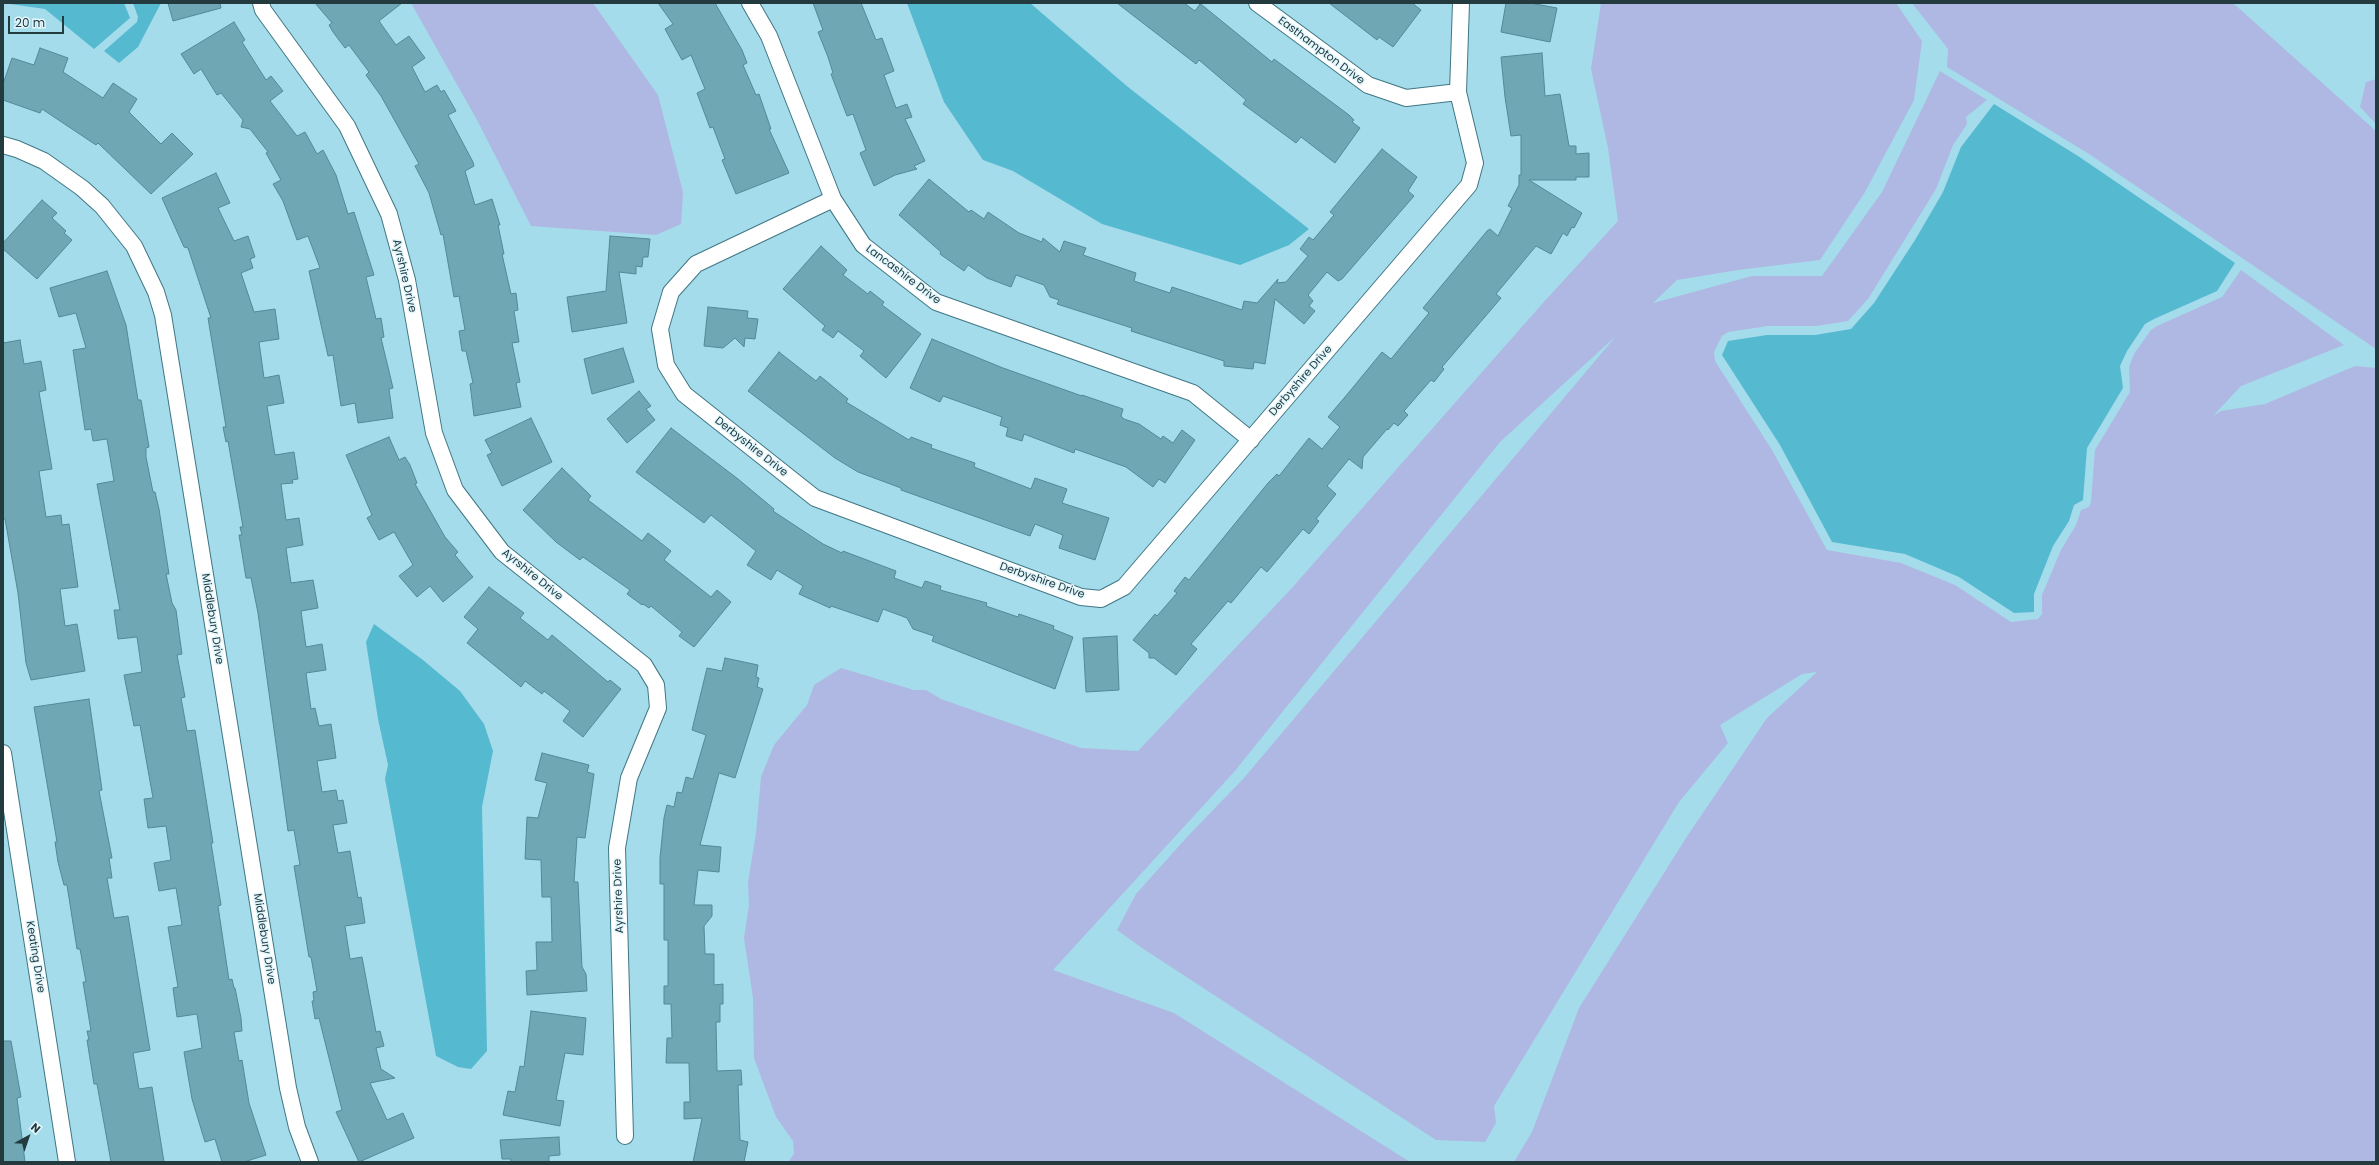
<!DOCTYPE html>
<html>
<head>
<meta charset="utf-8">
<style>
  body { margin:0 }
  #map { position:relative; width:2379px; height:1165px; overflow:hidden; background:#a4dceb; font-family:Poppins,sans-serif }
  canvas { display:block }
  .frame { position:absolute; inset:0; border:4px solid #233a3f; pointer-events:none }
  .north { position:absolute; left:8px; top:1117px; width:40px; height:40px; -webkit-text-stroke:3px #e1f7fd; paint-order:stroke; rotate:40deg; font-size:11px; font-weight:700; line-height:16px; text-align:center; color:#233a3f }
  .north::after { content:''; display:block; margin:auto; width:14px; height:18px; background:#233a3f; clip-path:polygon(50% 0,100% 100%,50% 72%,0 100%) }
  .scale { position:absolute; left:8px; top:16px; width:56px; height:18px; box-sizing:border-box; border:2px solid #233a3f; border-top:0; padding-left:5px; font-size:12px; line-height:14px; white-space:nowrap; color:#233a3f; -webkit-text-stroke:3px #e1f7fd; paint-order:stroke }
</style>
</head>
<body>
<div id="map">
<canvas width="2379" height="1165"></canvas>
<div class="frame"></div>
<div class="north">N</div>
<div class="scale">20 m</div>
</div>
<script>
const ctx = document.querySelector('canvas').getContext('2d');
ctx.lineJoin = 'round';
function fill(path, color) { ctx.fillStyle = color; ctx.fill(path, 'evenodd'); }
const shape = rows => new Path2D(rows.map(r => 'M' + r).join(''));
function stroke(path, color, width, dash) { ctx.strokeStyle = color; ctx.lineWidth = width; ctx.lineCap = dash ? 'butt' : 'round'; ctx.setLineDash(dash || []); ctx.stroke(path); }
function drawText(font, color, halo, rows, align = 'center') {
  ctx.font = font + ' Poppins,sans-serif'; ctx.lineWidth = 3; ctx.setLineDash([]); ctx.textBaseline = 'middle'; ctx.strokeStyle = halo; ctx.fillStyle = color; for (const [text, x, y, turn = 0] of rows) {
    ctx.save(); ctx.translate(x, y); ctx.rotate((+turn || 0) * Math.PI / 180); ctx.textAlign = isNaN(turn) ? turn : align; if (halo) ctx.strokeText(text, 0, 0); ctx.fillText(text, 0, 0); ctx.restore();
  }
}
fill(shape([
  [411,3,593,3,658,95,683,192,681,224,656,235,531,226,477,120],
  [1601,3,1896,3,1922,41,1914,100,1865,192,1820,260,1738,270,1677,280,1653,303,1752,276,1822,276,1882,192,1940,71,1987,100,1966,117,1967,124,1953,145,1936,189,1868,299,1848,321,1816,326,1768,326,1728,332,1722,336,1714,352,1715,361,1772,450,1827,550,1901,563,1955,585,2011,622,2038,619,2042,614,2042,595,2061,550,2076,525,2081,510,2089,507,2091,502,2095,450,2130,392,2129,367,2134,354,2151,330,2157,326,2222,297,2241,270,2344,345,2241,386,2213,416,2221,411,2265,404,2355,366,2376,368,2376,1162,1514,1162,1532,1132,1579,1008,1686,838,1767,718,1817,672,1802,674,1720,725,1728,743,1679,802,1494,1106,1496,1123,1485,1142,1436,1140,1142,948,1117,930,1136,894,1187,837,1244,778,1616,336,1500,442,1234,772,1053,970,1174,1013,1410,1162,788,1162,794,1154,793,1141,776,1117,754,1058,753,998,744,938,749,905,748,882,756,833,761,777,774,745,807,705,814,685,841,668,914,690,926,690,941,699,1081,748,1138,751,1291,589,1542,304,1618,221,1608,148,1591,69],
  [1912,3,2233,3,2376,131,2376,349,2089,154,1947,67,1948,49],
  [2376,79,2376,124,2360,107,2366,82]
]), '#afb8e2');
fill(shape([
  [3,3,124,3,130,18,94,49,45,9],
  [133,3,161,3,138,47,119,63,104,51,137,22,138,17],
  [907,3,1030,3,1128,87,1309,229,1289,245,1240,265,1102,224,1013,171,983,160,944,102],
  [1994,104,2078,156,2235,263,2217,291,2154,319,2145,324,2127,351,2120,366,2123,388,2087,448,2083,500,2074,505,2069,521,2053,546,2034,594,2034,612,2014,613,1959,577,1905,554,1832,542,1780,445,1722,355,1728,341,1767,335,1815,335,1851,329,1874,303,1915,240,1943,192,1961,147],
  [374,624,423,660,460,691,484,724,493,751,482,807,487,1051,471,1069,458,1067,436,1056,385,779,388,765,378,719,366,642]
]), '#55b9d0');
const building = shape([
  [168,3,220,3,221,8,173,21,168,3],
  [315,3,402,3,379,21,396,45,409,36,425,58,412,67,425,92,437,85,441,92,444,90,456,111,448,115,473,162,474,166,465,171,475,205,492,199,500,225,498,225,504,254,502,254,511,294,516,293,518,310,514,311,519,342,512,343,520,382,516,383,521,407,474,416,470,384,473,383,466,351,462,351,459,331,465,330,459,296,454,297,443,234,441,235,429,193,415,166,419,164,381,96,366,75,369,72,349,45,345,48,333,32,329,25,332,23,315,3],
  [658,3,715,3,742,50,747,63,743,65,756,95,759,94,771,129,769,129,789,173,736,194,722,160,725,159,713,127,710,128,697,93,705,89,691,55,682,60,665,29,673,24,658,3],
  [813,3,861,3,876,40,882,38,894,71,884,75,896,108,907,104,912,117,905,119,925,161,914,166,917,169,895,175,874,186,860,153,866,150,853,114,847,116,831,74,833,73,828,57,818,32,823,30,813,3],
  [1117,3,1184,3,1195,11,1200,4,1202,5,1272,62,1274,59,1349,115,1354,120,1352,122,1360,128,1335,163,1301,137,1296,143,1243,104,1246,100,1199,60,1196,64,1117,3],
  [1329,3,1412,3,1421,10,1393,47,1379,37,1377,40,1329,3],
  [1506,3,1530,3,1557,8,1550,42,1501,32,1506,3],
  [234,22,245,40,242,42,266,80,271,76,283,91,270,101,297,136,305,132,317,154,323,150,336,175,348,214,354,212,374,275,366,277,376,319,381,318,384,337,381,338,393,388,389,389,393,418,358,423,355,403,341,406,333,355,328,356,309,271,320,268,308,236,297,240,283,201,273,184,281,180,266,153,268,152,250,129,241,127,243,120,221,93,217,95,201,69,194,74,181,54,234,22],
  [40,48,68,58,63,72,103,98,113,83,137,99,129,112,161,144,172,133,193,154,151,194,98,143,96,145,42,109,40,113,3,100,3,84,12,58,34,65,40,48],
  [1542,53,1545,96,1560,94,1569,146,1576,146,1576,154,1589,153,1589,177,1576,177,1576,180,1529,180,1582,213,1574,228,1572,227,1567,236,1563,233,1551,254,1536,246,1496,294,1501,298,1442,367,1444,369,1434,382,1431,380,1404,411,1408,415,1398,426,1394,423,1388,430,1387,429,1363,457,1362,469,1349,459,1327,486,1336,494,1316,519,1319,521,1309,534,1303,529,1267,572,1261,567,1231,603,1228,601,1191,644,1197,649,1176,675,1154,658,1149,658,1149,653,1133,640,1155,614,1157,616,1177,593,1174,591,1185,577,1189,580,1268,483,1277,474,1279,476,1309,438,1322,449,1340,427,1328,417,1350,391,1382,352,1391,359,1429,313,1423,308,1487,231,1490,229,1498,236,1512,208,1508,206,1519,185,1519,175,1521,175,1521,135,1511,136,1505,97,1501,57,1542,53],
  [1382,149,1417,177,1408,191,1414,196,1342,279,1338,281,1327,272,1308,295,1313,301,1309,306,1315,311,1304,324,1275,299,1265,364,1254,362,1253,369,1224,366,1224,361,1131,331,1132,328,1057,304,1059,300,1050,297,1044,285,1016,275,1011,287,987,278,968,265,964,271,940,254,941,252,899,215,929,179,969,212,971,210,984,219,988,212,1019,233,1042,242,1043,238,1060,252,1064,241,1086,248,1083,255,1136,273,1134,281,1170,293,1172,287,1242,310,1244,301,1257,303,1278,279,1277,283,1286,282,1308,256,1300,249,1309,237,1313,240,1334,215,1330,212,1382,149],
  [216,173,230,203,218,208,234,241,248,236,255,257,250,259,253,268,241,273,254,312,275,309,279,339,259,342,264,378,279,375,284,403,267,406,275,455,294,452,298,479,292,480,293,483,281,484,286,520,299,518,303,545,286,548,291,583,313,580,318,608,301,611,306,647,322,644,326,670,306,673,311,709,315,708,319,726,331,724,336,758,317,761,322,792,336,790,338,801,343,800,347,823,333,825,338,853,350,851,358,898,361,897,365,923,345,926,350,959,362,957,376,1032,380,1031,384,1046,376,1048,381,1069,395,1078,370,1083,387,1120,403,1113,414,1138,359,1162,336,1112,342,1110,319,1018,315,1019,312,1001,314,1001,313,992,317,991,311,957,309,957,294,866,300,865,294,830,288,831,258,613,251,578,246,578,239,535,242,535,240,527,243,527,228,441,226,442,223,427,226,427,208,318,211,318,188,248,184,247,162,198,216,173],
  [42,200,57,213,52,218,66,231,64,233,72,240,37,279,3,249,3,243,42,200],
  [610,236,650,239,648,257,643,257,642,267,636,266,636,274,619,272,627,323,572,332,567,297,606,291,610,236],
  [821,246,847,270,843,275,868,294,870,291,884,302,882,305,921,334,886,378,860,356,864,351,838,331,833,338,822,330,825,326,783,289,821,246],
  [107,271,126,325,138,400,141,400,149,447,146,448,146,457,153,492,155,492,159,509,169,574,166,574,172,603,176,610,180,640,182,654,177,655,185,697,181,698,187,731,195,730,213,843,211,843,221,905,218,906,229,980,232,979,234,988,235,988,241,1018,242,1031,234,1032,239,1061,242,1060,249,1103,266,1155,244,1162,222,1162,215,1139,205,1142,192,1099,184,1052,202,1048,197,1014,177,1017,173,988,178,987,168,927,182,925,176,888,159,891,154,863,171,860,166,826,148,828,144,799,153,798,140,725,134,726,124,675,142,672,137,637,118,639,114,610,120,610,97,484,114,481,107,439,93,441,91,429,85,430,73,350,86,348,76,313,59,317,50,288,107,271],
  [708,307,748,311,747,318,758,319,755,339,745,338,744,347,735,338,723,348,704,346,708,307],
  [932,339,1003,368,1082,396,1082,395,1123,409,1121,416,1124,419,1139,424,1161,439,1163,436,1173,443,1182,430,1195,440,1165,483,1159,479,1153,487,1126,467,1075,449,1074,453,1024,434,1022,441,1006,436,1008,428,1000,425,1002,417,943,396,940,402,910,388,932,339],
  [20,340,24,364,41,361,46,390,39,392,52,469,39,471,46,517,61,515,62,525,69,524,78,587,60,589,65,626,77,624,85,671,31,680,26,663,18,593,5,519,3,519,3,343,20,340],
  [623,348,634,382,592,394,584,359,623,348],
  [779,352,816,381,820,376,848,399,846,402,909,440,911,437,932,445,931,448,975,463,974,467,1031,489,1035,478,1067,489,1062,503,1109,518,1095,560,1059,548,1063,535,1035,524,1030,536,901,490,901,488,858,472,835,458,748,391,779,352],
  [639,391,651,406,646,409,655,420,627,443,607,419,639,391],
  [531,418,552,462,502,486,487,455,492,453,485,440,531,418],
  [671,428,738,479,774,509,773,511,823,544,842,553,843,551,896,571,894,578,922,588,925,581,941,586,940,590,987,603,986,606,1018,617,1019,614,1054,626,1053,629,1073,637,1055,689,932,641,934,636,913,629,907,618,883,609,878,622,831,606,830,608,799,594,803,586,777,570,771,580,747,565,756,551,711,515,704,523,636,472,671,428],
  [389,437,399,460,405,457,410,465,417,483,415,484,445,537,458,552,455,555,473,577,443,602,430,586,417,597,399,576,413,565,394,532,379,540,367,518,372,515,346,455,389,437],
  [562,468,591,496,588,500,642,541,648,533,671,551,664,560,711,597,717,590,731,602,694,647,679,636,682,632,651,606,649,608,643,604,642,605,627,594,630,590,583,557,580,560,556,542,523,510,562,468],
  [489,587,524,613,520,618,548,640,552,635,608,682,610,680,621,689,583,737,563,721,570,711,544,691,542,694,525,681,521,687,467,643,478,629,464,617,489,587],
  [1117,636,1119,690,1086,692,1083,638,1117,636],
  [725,658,758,665,756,677,759,678,757,687,763,689,735,778,719,773,700,845,721,847,719,872,698,870,694,905,712,905,712,916,704,926,705,954,714,954,714,985,723,984,723,1004,720,1004,720,1022,716,1022,717,1071,741,1070,742,1085,738,1085,740,1140,748,1142,744,1162,693,1162,702,1118,684,1119,684,1102,690,1102,689,1063,666,1063,667,1038,672,1038,671,1004,664,1004,664,986,668,986,668,940,664,940,664,884,660,884,660,858,664,818,667,805,674,807,677,792,682,793,686,777,693,779,706,735,692,730,707,668,722,671,725,658],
  [89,699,102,790,99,791,112,858,109,858,112,878,107,878,114,918,128,916,150,1050,133,1053,139,1089,152,1087,164,1162,111,1162,97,1084,94,1084,87,1040,89,1040,87,1031,91,1031,83,982,86,982,80,949,77,949,67,885,64,885,58,862,55,842,57,842,34,707,89,699],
  [542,753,589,765,587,772,594,774,585,838,577,837,574,882,578,882,582,967,586,974,587,991,527,995,526,971,537,970,536,942,552,942,551,897,542,897,541,860,525,859,527,817,538,818,547,783,535,780,542,753],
  [531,1011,586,1018,583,1055,565,1053,556,1100,564,1101,560,1126,503,1115,508,1091,515,1092,520,1066,524,1067,531,1011],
  [3,1041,11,1041,21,1097,17,1098,25,1162,3,1162,3,1041],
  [559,1137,560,1155,549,1156,549,1162,511,1162,511,1159,502,1159,500,1140,559,1137]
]);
fill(building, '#70a7b5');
stroke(building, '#538997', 1);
const street = shape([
  [261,3,263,10,347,126,389,214,407,280,434,433,455,490,502,552,644,665,656,685,658,708,629,778,617,848,625,1136],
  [750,3,769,36,833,199,863,245,936,302,1193,393,1251,440],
  [1257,3,1368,85,1406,98,1458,92],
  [3,145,17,149,44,161,82,188,102,206,134,246,156,292,163,315,288,1088,297,1127,310,1162],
  [833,199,696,264,671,292,660,329,666,365,684,394,815,498,1081,597,1101,599,1124,587,1469,185,1475,163,1458,92,1461,3],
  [3,753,67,1162]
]);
stroke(street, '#407784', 18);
stroke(street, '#fff', 16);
drawText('11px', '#233a3f', '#e1f7fd', [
  ["Easthampton Drive",1321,51,37],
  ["Lancashire Drive",903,275,37],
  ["Ayrshire Drive",404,276,77],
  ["Derbyshire Drive",1301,381,-49],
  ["Derbyshire Drive",751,447,38],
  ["Ayrshire Drive",532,575,39],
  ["Derbyshire Drive",1042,581,19],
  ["Middlebury Drive",212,619,81],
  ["Ayrshire Drive",619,896,-92],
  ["Middlebury Drive",264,939,81],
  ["Keating Drive",35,957,81]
]);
</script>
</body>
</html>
